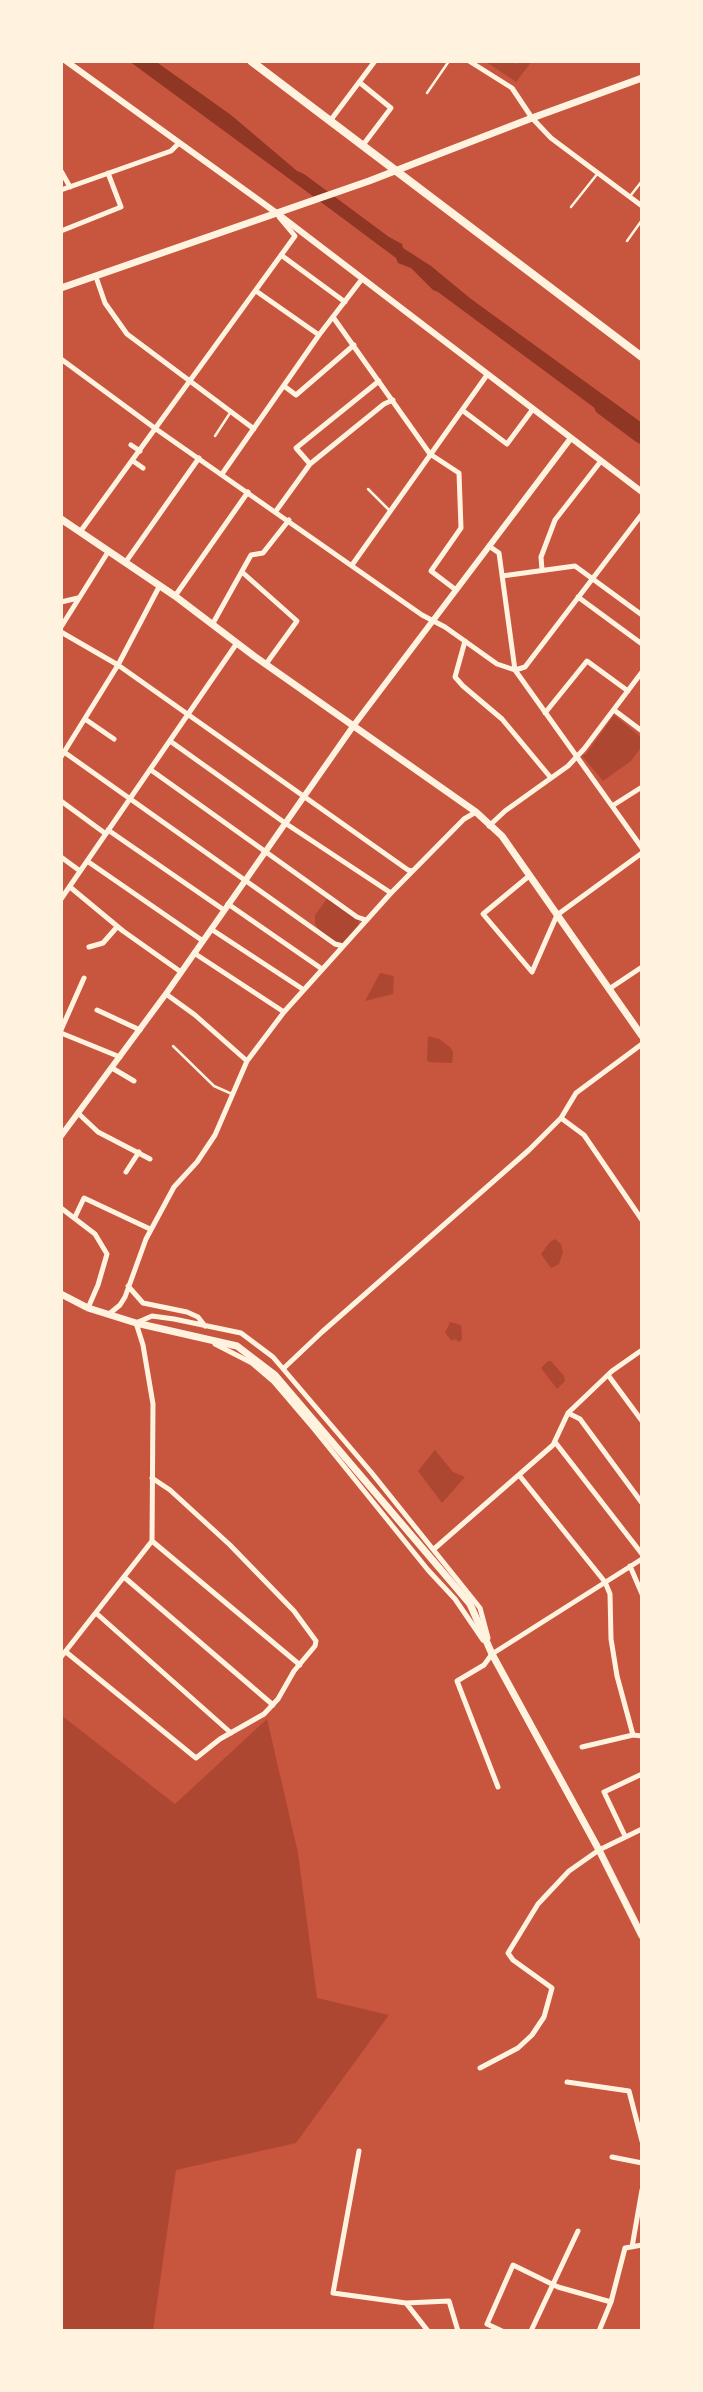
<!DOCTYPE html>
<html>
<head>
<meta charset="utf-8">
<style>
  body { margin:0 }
  #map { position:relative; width:703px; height:2392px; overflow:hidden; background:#c8553d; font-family:"IBM Plex Serif",serif }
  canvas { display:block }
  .frame { position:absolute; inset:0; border:63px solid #fff3e0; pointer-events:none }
</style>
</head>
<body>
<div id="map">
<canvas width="703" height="2392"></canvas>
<div class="frame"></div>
</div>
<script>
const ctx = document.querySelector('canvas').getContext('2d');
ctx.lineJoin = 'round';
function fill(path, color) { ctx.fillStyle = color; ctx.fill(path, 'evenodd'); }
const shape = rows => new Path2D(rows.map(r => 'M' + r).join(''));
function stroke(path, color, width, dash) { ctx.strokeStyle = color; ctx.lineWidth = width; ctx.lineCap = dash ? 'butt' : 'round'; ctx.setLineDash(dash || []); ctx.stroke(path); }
fill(shape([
  [485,61,512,61,517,64,521,61,532,61,516,82],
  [614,715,642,738,642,746,631,761,603,781,582,756,586,754],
  [329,896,359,920,357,932,345,944,335,944,322,934,315,924,315,915],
  [380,973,394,976,393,994,365,1001],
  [428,1036,439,1039,450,1047,453,1052,452,1063,429,1062,427,1060],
  [555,1239,561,1244,563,1252,559,1264,551,1268,541,1254,550,1242],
  [450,1322,461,1325,462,1338,460,1342,454,1339,452,1341,445,1333],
  [551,1361,564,1376,565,1381,557,1389,541,1368,547,1362],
  [435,1450,453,1472,465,1477,442,1503,418,1471],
  [61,1715,175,1804,267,1719,298,1853,317,1998,389,2015,296,2143,176,2170,153,2331,61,2331]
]), '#ae4732');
fill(shape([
  [129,61,155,61,231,115,297,171,304,174,389,237,402,244,403,248,431,266,471,299,642,423,642,430,625,417,620,417,621,421,642,437,642,443,438,292,433,290,411,268,398,263,396,258,333,211]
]), '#8f3625');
stroke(shape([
  [603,406,642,435]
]), '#8f3625', 18);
stroke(shape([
  [427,93,449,61],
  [631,195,642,181],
  [571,207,598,173],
  [627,241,642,220],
  [215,436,230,413],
  [368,489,390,511],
  [173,1046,214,1086,232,1094]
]), '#fff3e0', 2.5);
stroke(shape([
  [469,61,512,88,532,118,551,138,642,206],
  [359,82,391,108,363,145],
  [330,121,375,61],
  [61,171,70,187],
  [61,190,171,151,179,143],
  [61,231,121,207,108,173],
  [281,255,345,302],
  [96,277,105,303,127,334,254,429],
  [256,291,319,335],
  [333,317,430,454,459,473,461,528,431,571,456,590],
  [61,359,156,429,422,615,445,627,497,664,515,670,525,667,642,514],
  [284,386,296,395,354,345],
  [462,410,507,444,533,409],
  [131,445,140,451],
  [133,461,143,468],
  [310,464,296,448,379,381],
  [222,474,319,335,362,279],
  [276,511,310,464,384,404,393,400],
  [80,532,295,236,279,217],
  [489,546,499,553,515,670,642,848],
  [125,563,199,458],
  [352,565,487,375],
  [542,570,541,557,555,520,601,461],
  [242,572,297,621,266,664],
  [502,576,575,566,642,615],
  [175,596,248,492],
  [578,597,642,644],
  [61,602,78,598],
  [212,625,251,555,263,553,289,520],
  [61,627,108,552],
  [61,632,118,665,408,870,412,871],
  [465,641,455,677,463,686,502,719,551,778],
  [614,710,642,731],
  [545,713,587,661,628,691],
  [85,719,114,739],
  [170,741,285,823,391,893],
  [64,752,335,944,343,946],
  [61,757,118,665,159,587],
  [151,770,357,917,366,920],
  [61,801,106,834],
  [612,806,642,787],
  [489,826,505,811,568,766,584,749,642,672],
  [108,830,224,910],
  [61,857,80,871],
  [87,861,203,941],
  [529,876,483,914,532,972,557,915,642,853],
  [70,887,123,931,181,972],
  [61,899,237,643],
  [228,904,322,969],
  [211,929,304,990],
  [89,947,103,943,117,927],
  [194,953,284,1012],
  [609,989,642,967],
  [166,994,195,1015,247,1061],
  [97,1010,140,1030],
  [61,1030,84,978],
  [61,1033,120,1057],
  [112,1068,134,1081],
  [79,1114,98,1132,150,1159],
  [561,1118,584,1135,642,1220],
  [126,1172,139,1152],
  [61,1208,95,1234,107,1254,98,1285,88,1308],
  [75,1217,84,1198,150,1229],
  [128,1286,143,1303,187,1312,198,1317,205,1326],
  [109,1314,120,1305,125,1297,146,1239,174,1187,197,1162,215,1135,247,1061,284,1012,391,893,464,819,476,812],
  [215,1344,252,1363,273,1381,314,1429,428,1570,455,1599,483,1640],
  [284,1368,322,1332,529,1150,561,1118,576,1093,642,1044],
  [608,1375,642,1421],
  [568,1413,580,1419,642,1503],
  [555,1442,642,1554],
  [519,1475,605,1582,610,1594,611,1639,617,1676,633,1735],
  [152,1541,300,1665],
  [434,1549,553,1445,568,1413,612,1371,642,1350],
  [630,1566,642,1594],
  [124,1577,273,1705],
  [96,1613,231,1733],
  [66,1652,196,1758,220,1739,264,1714,278,1699,294,1671,315,1646,316,1641,294,1611,230,1545,170,1490,152,1478],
  [61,1657,152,1541,153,1404,143,1345,136,1323,152,1316,174,1319,241,1333,273,1357,371,1472,480,1608,488,1638],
  [582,1747,633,1735,642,1736],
  [498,1787,457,1681,484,1665,492,1654,642,1559],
  [625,1836,604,1792,642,1774],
  [480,2068,518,2048,532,2035,544,2017,552,1988,513,1960,508,1953,538,1904,569,1871,599,1850,642,1829],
  [567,2082,629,2091,642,2141],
  [359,2151,333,2293,406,2303,428,2331],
  [612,2157,642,2163],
  [632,2247,642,2190],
  [406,2303,449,2301,458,2331],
  [502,2331,487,2324,513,2265,558,2287,611,2302],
  [531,2331,578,2231],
  [599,2331,611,2302,625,2248,642,2245]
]), '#fff3e0', 5);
stroke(shape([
  [66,61,278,214,642,492],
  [61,1136,168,991,354,725,571,438]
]), '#fff3e0', 6);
stroke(shape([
  [61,288,369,181,532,118,642,78],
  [61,519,175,596,254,656,476,812,502,836,642,1036],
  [61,1294,88,1308,136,1323,237,1346,275,1375,470,1604,492,1654,599,1850,642,1936]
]), '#fff3e0', 7);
stroke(shape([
  [251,61,642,357]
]), '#fff3e0', 8);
</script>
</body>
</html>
